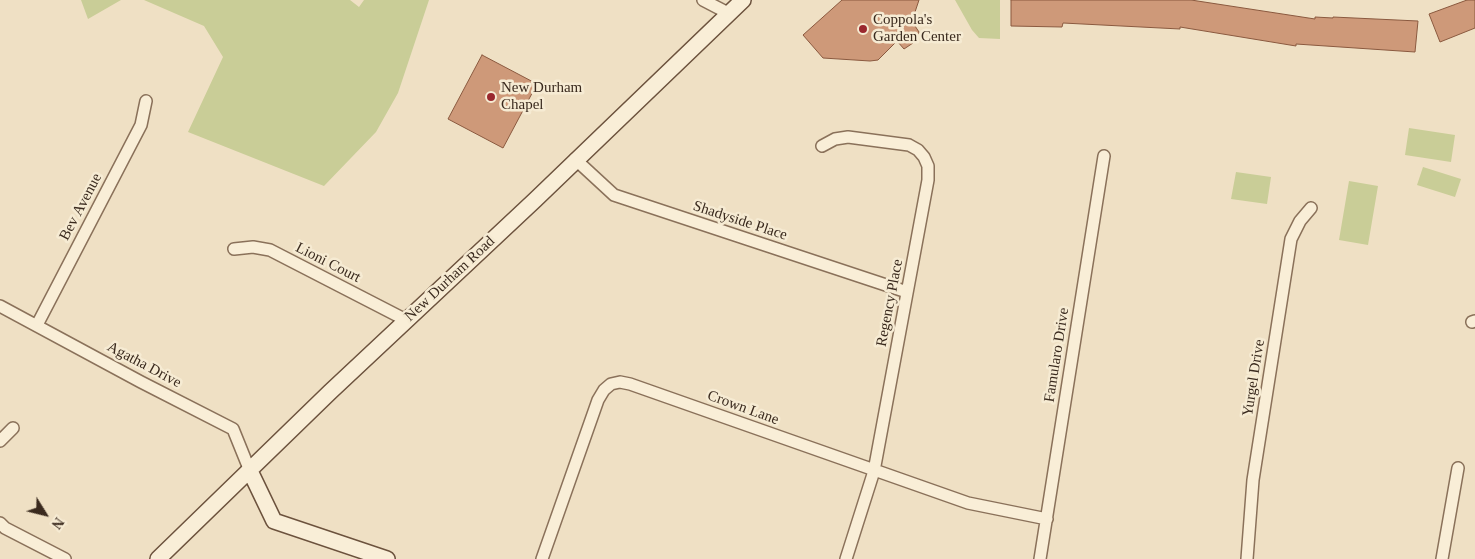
<!DOCTYPE html>
<html>
<head>
<meta charset="utf-8">
<style>
  body { margin:0 }
  #map { position:relative; width:1475px; height:559px; overflow:hidden; background:#efe0c4; font-family:Georgia,serif }
  canvas { display:block }
  .north { position:absolute; left:20px; top:489px; width:50px; height:50px; -webkit-text-stroke:4px #f6ebd3; paint-order:stroke; rotate:126deg; font-size:14px; font-weight:700; line-height:20px; text-align:center; color:#3a2a1e }
  .north::after { content:''; display:block; margin:auto; width:18px; height:22px; background:#3a2a1e; clip-path:polygon(50% 0,100% 100%,50% 72%,0 100%) }
</style>
</head>
<body>
<div id="map">
<canvas width="1475" height="559"></canvas>
<div class="north">N</div>
</div>
<script>
const ctx = document.querySelector('canvas').getContext('2d');
ctx.lineJoin = 'round';
function fill(path, color) { ctx.fillStyle = color; ctx.fill(path, 'evenodd'); }
const shape = rows => new Path2D(rows.map(r => 'M' + r).join(''));
function stroke(path, color, width, dash) { ctx.strokeStyle = color; ctx.lineWidth = width; ctx.lineCap = dash ? 'butt' : 'round'; ctx.setLineDash(dash || []); ctx.stroke(path); }
function drawText(font, color, halo, rows, align = 'center') {
  ctx.font = font + ' Georgia,serif'; ctx.lineWidth = 5; ctx.setLineDash([]); ctx.textBaseline = 'middle'; ctx.strokeStyle = halo; ctx.fillStyle = color; for (const [text, x, y, turn = 0] of rows) {
    ctx.save(); ctx.translate(x, y); ctx.rotate((+turn || 0) * Math.PI / 180); ctx.textAlign = isNaN(turn) ? turn : align; if (halo) ctx.strokeText(text, 0, 0); ctx.fillText(text, 0, 0); ctx.restore();
  }
}
fill(shape([
  [81,0,121,0,88,19],
  [144,0,350,0,359,7,364,0,429,0,398,93,376,132,324,186,188,132,223,57,204,26],
  [955,0,1000,0,1000,39,979,38,972,30],
  [1409,128,1455,135,1451,162,1405,155],
  [1423,167,1461,179,1455,197,1417,185],
  [1236,172,1271,177,1267,204,1231,199],
  [1349,181,1378,186,1368,245,1339,240]
]), '#c9cd97');
const building = shape([
  [842,0,919,0,915,12,918,16,915,26,919,32,913,43,904,49,897,41,878,60,870,61,823,58,803,35,842,0],
  [1011,0,1191,0,1315,19,1315,17,1333,18,1333,17,1418,21,1415,52,1296,44,1296,46,1180,27,1180,29,1063,23,1062,27,1011,26,1011,0],
  [1467,0,1475,0,1475,28,1440,42,1429,14,1467,0],
  [482,55,537,84,503,148,448,119,482,55]
]);
fill(building, '#ce9979');
stroke(building, '#8a593f', 1);
const street = shape([
  [703,0,728,13],
  [822,146,835,139,848,137,909,145,918,150,924,157,928,166,928,180,874,471,846,559],
  [575,159,614,195,907,292],
  [234,249,253,247,270,250,406,320],
  [0,306,141,382,233,429,250,471],
  [1472,322,1475,321],
  [37,325,141,125,146,101],
  [0,441,13,428],
  [0,523,5,528,65,559],
  [542,559,598,400,604,390,611,384,620,382,630,384,968,503,1047,519],
  [1040,559,1104,156],
  [1247,559,1253,480,1291,239,1300,221,1311,208],
  [1442,559,1458,468]
]);
const secondary = shape([
  [250,471,274,521,387,559],
  [158,559,330,392,535,200,743,0]
]);
stroke(street, '#8a715a', 14);
stroke(secondary, '#6c523d', 18);
stroke(street, '#f9eed7', 11);
stroke(secondary, '#f9eed7', 15);
for (const [x, y, r, color] of [
  [863,29,5,"#9a282e"],
  [491,97,5,"#9a282e"]
]) { const dot = new Path2D(); dot.arc(x, y, r, 0, 2 * Math.PI); ctx.fillStyle = color; ctx.fill(dot); stroke(dot, '#f6ebd3', 2); }
drawText('15px', '#3a2a1e', '#f6ebd3', [
  ["Coppola's",873,20],
  ["Garden Center",873,37],
  ["New Durham",501,88],
  ["Chapel",501,105]
], 'left');
drawText('15px', '#3a2a1e', '#f6ebd3', [
  ["Bev Avenue",81,207,-62],
  ["Shadyside Place",740,221,18],
  ["Lioni Court",328,263,27],
  ["New Durham Road",450,279,-43],
  ["Regency Place",890,303,-79],
  ["Famularo Drive",1057,355,-81],
  ["Agatha Drive",144,365,28],
  ["Yurgel Drive",1254,378,-81],
  ["Crown Lane",743,408,20]
]);
</script>
</body>
</html>
